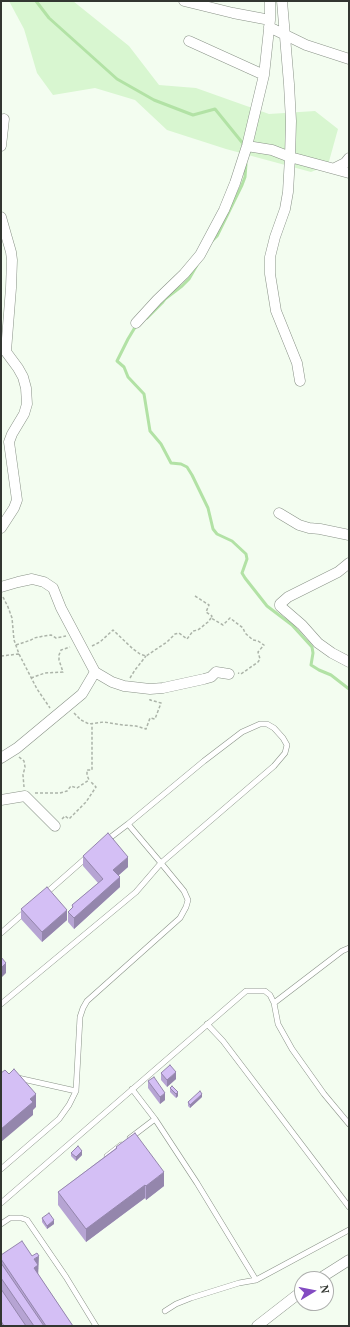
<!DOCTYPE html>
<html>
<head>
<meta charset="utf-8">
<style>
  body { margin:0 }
  #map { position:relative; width:350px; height:1327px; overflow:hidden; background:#f3fdf0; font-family:"PT Serif",serif }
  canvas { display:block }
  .frame { position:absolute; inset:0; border:2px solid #323631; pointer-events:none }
  .north { position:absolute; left:294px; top:1271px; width:40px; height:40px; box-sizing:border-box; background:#fff; border:1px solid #adafad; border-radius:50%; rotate:80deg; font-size:11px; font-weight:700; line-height:16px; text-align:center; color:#323631 }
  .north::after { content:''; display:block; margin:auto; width:14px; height:18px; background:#834bc2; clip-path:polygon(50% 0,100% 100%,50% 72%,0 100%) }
</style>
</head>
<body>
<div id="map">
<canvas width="350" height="1327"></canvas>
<div class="frame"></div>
<div class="north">N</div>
</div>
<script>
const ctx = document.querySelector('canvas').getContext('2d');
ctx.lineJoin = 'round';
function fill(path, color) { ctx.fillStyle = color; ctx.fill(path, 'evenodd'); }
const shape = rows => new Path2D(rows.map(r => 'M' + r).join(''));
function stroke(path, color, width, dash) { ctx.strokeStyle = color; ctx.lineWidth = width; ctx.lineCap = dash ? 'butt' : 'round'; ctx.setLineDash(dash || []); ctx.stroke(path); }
fill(shape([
  [9,1,73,1,129,46,159,85,196,88,269,114,315,111,338,129,328,165,311,172,226,149,167,130,135,100,95,88,53,95,37,73,24,29]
]), '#d8f6d0');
stroke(shape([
  [36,1,49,18,117,79,154,100,193,115,215,109,245,146],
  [211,242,217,236,242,185,245,177,246,164],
  [147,318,162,303,165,299,182,286,189,279,197,265],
  [137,324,128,339,117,361,124,367,128,377,144,394,150,431,161,444,171,463,181,464,187,467,192,475,208,508,213,529,217,534,232,541,246,554,247,559,242,573,245,578,267,606,292,625,312,647,313,653,311,665,319,670,331,675,349,689]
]), '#b2e2a5', 3);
const service = shape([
  [45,894,87,857],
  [1,933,26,911],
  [274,1003,342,951,349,948],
  [1,1004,136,892,161,863,128,824,107,840],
  [207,1024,223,1041,349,1207],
  [18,1078,76,1091,80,1017,83,1008,87,1001,180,918,186,907,188,900,184,891,161,863,274,766,285,753,287,745,283,738,274,728,267,724,260,724,242,732,204,761,128,824],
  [132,1089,155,1119,197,1183,256,1280,239,1283,191,1298,176,1304,165,1311],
  [130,1138,155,1119],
  [107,1156,121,1145],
  [1,1169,59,1119,69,1105,76,1091],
  [1,1203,246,991,265,991,270,995,274,1003,278,1024,292,1049,324,1094,349,1124],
  [1,1224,10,1218,21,1218,27,1220,66,1277,96,1326],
  [256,1280,349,1230]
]);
const minor = shape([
  [184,1,233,13,270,20],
  [282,1,289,84,291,121,290,157,349,173],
  [269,27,306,45,349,59],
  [189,41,264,75],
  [1,146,4,119],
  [247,146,272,150,290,157,288,192,285,209,275,237,270,257,270,274,276,311,297,363,300,381],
  [335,168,345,163,349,158],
  [1,217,11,252,12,260,11,288,6,351],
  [136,323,157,300,184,274,200,255,224,210,235,183,247,146,264,75,270,20,270,1],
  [1,345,18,368,23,377,26,388,27,404,24,414,12,434,9,442,17,500,14,508,1,528],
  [279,513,299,525,309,528,320,529,349,535],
  [349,563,338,572,288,597,280,604,280,606,302,625,318,643,332,653,349,662],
  [1,587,18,582,32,579,44,582,53,588,61,608,95,672,82,694,17,748,1,758],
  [95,672,112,682,124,686,150,689,163,688,204,679,211,677,216,672,229,674],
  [1,800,25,796,55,826],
  [319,1279,349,1260],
  [257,1326,302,1291]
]);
stroke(service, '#899287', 6);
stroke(minor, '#899287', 11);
stroke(shape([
  [195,596,209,605,206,612,212,616,211,618,223,625,230,618,243,628,245,633,253,640,258,641,264,645,258,652,260,659,258,662,241,674,238,673],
  [3,597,8,607,12,618,14,640,19,654,37,689,50,708],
  [16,645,31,640,34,638,44,636,51,635,56,638,66,636],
  [92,646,100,642,113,630,133,649,140,654,146,656,167,642,175,634,179,633,187,639,193,631,198,630,208,622,211,618],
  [1,656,19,654],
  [31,678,45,673,63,672,59,660,59,655,61,650,70,647],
  [130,678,135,670,146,656],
  [74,713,81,720,89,724,104,722,123,725,136,726,146,729,150,718,155,719,161,703,150,700,150,698],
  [19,757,24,761,25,767,23,775,24,787],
  [35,793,60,793,67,791,71,786,77,788,89,780,87,775,87,770,92,770,92,724],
  [62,819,65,816,69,819,86,802,96,787,90,781]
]), '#acb4a9', 1.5, [3, 2]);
stroke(service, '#fff', 5);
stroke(minor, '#fff', 10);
fill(shape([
  [83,856,128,867,118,876,120,887,74,929,68,922,68,912,72,908,72,905,98,883,83,866],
  [21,909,67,920,42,942,21,919],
  [161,1073,176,1079,167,1087,161,1080],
  [148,1081,165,1100,160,1104,148,1088],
  [170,1088,178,1096,176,1098,170,1092],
  [202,1097,190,1108,188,1106,188,1102],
  [116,1147,164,1186,146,1200,145,1198,86,1242,58,1205,58,1192,116,1148],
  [71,1153,82,1155,76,1161,71,1156],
  [42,1218,54,1224,47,1229,42,1222],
  [1,1255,39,1269,38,1269,38,1274,73,1326,1,1326]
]), '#b6a4d3');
fill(shape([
  [128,857,128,867,113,880,113,870],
  [120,877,120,887,74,929,74,918],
  [67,910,67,920,42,942,42,932],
  [6,963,6,973,1,978,1,968],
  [176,1072,176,1079,167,1087,167,1080],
  [178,1092,178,1096,176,1098,176,1094],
  [165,1093,165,1100,160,1104,160,1097],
  [36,1094,36,1107,33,1110,33,1115,1,1142,1,1129,30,1099],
  [202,1094,202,1097,190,1108,190,1105],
  [82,1151,82,1155,76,1161,76,1157],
  [164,1172,164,1186,146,1200,146,1186],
  [145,1185,145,1198,86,1242,86,1229],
  [54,1220,54,1224,47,1229,47,1226],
  [39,1256,38,1278,34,1281,34,1259]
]), '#9486ac');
const building = shape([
  [108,833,128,857,113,870,120,877,74,918,68,912,73,907,72,905,103,879,83,856,108,833],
  [47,887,67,910,42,932,21,909,47,887],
  [1,957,6,963,1,968,1,957],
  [170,1065,176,1072,167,1080,161,1073,170,1065],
  [14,1069,36,1094,30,1099,33,1102,1,1129,1,1073,5,1070,9,1074,14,1069],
  [154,1077,165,1093,160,1097,148,1081,154,1077],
  [172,1086,178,1092,176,1094,170,1088,172,1086],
  [200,1091,202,1094,190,1105,188,1102,200,1091],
  [135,1133,164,1172,146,1186,145,1185,86,1229,58,1192,117,1148,116,1147,135,1133],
  [78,1146,82,1151,76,1157,71,1153,78,1146],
  [49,1213,54,1220,47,1226,42,1218,49,1213],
  [22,1241,32,1256,37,1253,39,1256,34,1259,38,1265,34,1268,73,1326,46,1326,1,1259,1,1255,22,1241],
  [1,1263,44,1326,34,1326,1,1278,1,1263],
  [1,1289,26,1326,4,1326,1,1321,1,1289]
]);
fill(building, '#d4bff5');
stroke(building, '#9486ac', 1);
</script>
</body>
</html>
